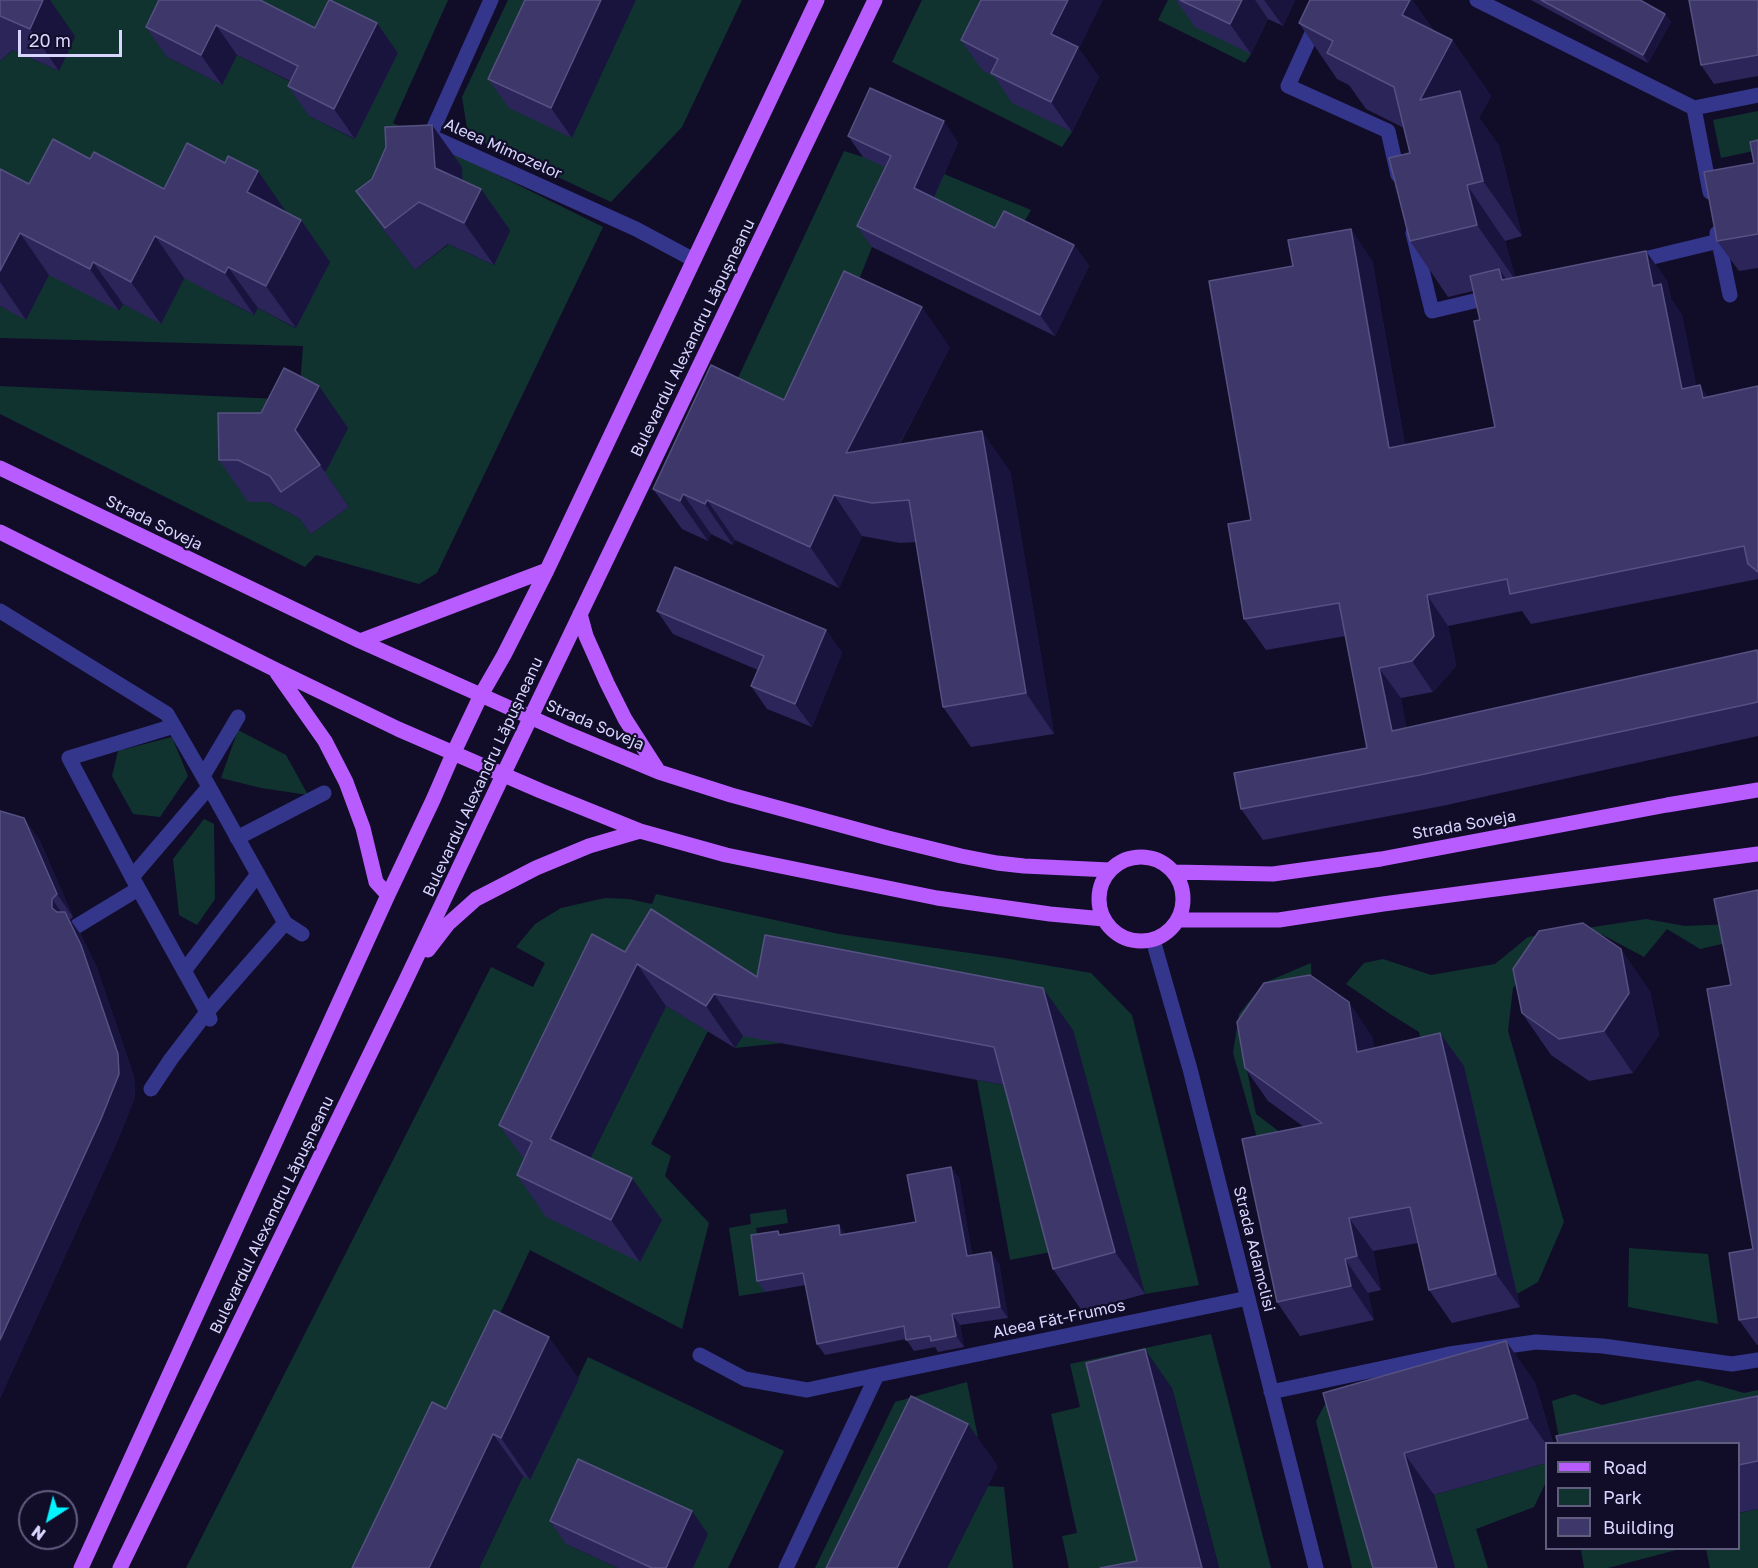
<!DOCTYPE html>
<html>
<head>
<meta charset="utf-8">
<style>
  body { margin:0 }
  #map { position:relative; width:1758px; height:1568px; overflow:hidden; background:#110d29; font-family:"Golos Text",sans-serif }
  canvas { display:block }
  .legend { position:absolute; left:1545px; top:1442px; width:195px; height:108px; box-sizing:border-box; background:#110d29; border:2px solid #615d7f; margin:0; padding:8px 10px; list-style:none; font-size:18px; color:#d8d5ff }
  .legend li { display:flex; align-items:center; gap:12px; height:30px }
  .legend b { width:30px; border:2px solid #615d7f }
  .north { position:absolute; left:18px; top:1490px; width:60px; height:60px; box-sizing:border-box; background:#110d29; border:2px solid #615d7f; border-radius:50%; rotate:216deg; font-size:16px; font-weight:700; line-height:24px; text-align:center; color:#d8d5ff }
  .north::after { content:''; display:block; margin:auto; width:21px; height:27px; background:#01f4ff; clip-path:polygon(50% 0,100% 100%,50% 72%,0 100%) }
  .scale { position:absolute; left:18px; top:30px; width:104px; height:27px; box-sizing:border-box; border:3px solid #d8d5ff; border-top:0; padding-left:8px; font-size:18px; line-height:21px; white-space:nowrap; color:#d8d5ff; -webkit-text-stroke:4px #110d29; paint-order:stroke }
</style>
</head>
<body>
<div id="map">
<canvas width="1758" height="1568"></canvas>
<ul class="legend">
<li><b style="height:8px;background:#b95cff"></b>Road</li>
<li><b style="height:16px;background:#103330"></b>Park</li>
<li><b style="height:16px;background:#3e386a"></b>Building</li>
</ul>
<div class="north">N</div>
<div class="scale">20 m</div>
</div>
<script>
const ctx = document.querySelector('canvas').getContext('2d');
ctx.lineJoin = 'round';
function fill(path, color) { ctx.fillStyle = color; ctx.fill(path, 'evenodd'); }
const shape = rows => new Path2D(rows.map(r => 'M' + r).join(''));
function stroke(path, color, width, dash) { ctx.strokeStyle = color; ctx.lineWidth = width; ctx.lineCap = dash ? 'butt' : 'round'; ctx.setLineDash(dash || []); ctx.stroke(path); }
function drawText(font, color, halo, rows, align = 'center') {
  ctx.font = font + ' "Golos Text",sans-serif'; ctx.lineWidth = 4.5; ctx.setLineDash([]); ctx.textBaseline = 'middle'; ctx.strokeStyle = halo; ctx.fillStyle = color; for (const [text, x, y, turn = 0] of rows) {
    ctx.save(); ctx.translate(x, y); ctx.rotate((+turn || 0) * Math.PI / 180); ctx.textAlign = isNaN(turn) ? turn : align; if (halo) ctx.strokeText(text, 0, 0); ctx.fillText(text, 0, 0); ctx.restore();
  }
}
fill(shape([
  [29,0,195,0,167,57,222,85,237,55,319,96,309,116,354,139,397,53,350,29,336,57,252,16,260,0,448,0,393,123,603,227,437,573,419,584,316,555,305,567,0,414,0,386,299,400,303,346,0,338,0,306,26,319,60,253,85,266,89,259,105,267,91,296,119,310,123,304,161,323,195,258,220,271,224,264,239,272,225,300,254,315,258,308,295,328,330,262,293,243,288,250,273,242,287,213,258,199,254,205,217,186,182,251,158,239,153,246,138,238,152,209,124,194,120,200,82,181,47,247,23,234,19,241,3,233,17,205,0,195,0,61,15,49,15,51,59,71,75,37,29,16],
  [461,167,464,211,510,231,494,265,450,245,449,244,415,270,386,233,401,221,415,189,415,169],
  [314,410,348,428,326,471,324,471,349,507,311,534,299,518,268,502,248,502,248,455,292,455],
  [508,0,742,0,682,127,611,202,468,135,462,97],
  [922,0,1042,0,1019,89,1013,102,1072,132,1062,147,892,62],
  [1168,0,1208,0,1251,54,1245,63,1158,20],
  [1758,111,1758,150,1721,158,1713,120],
  [844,151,863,157,944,174,1031,210,1018,232,872,247,856,287,822,420,737,380],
  [238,730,286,755,308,795,261,788,221,778],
  [172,737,188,776,160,817,133,814,112,776,118,751],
  [204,819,214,824,215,899,197,925,179,915,173,859],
  [656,894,839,934,1004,958,1091,973,1132,1015,1199,1285,1145,1294,1073,1030,782,1043,735,1048,764,1004,681,951,579,1181,666,1006,708,1031,651,1144,671,1156,665,1176,709,1223,682,1329,530,1250,490,1335,402,1568,186,1568,491,967,533,987,545,963,516,947,535,924,561,908,605,898,629,899,652,904],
  [1646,919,1685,926,1732,924,1735,941,1700,949,1667,929,1644,957,1601,934,1542,954,1513,988,1508,1031,1564,1222,1538,1282,1517,1294,1430,1074,1419,1032,1390,1014,1346,984,1364,963,1383,959,1431,975,1495,964,1528,937],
  [1311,963,1312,989,1243,1051,1256,1114,1297,1145,1261,1152,1233,1053,1239,1014,1264,983],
  [977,1080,1024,1089,1066,1249,1010,1260],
  [786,1209,788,1223,756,1228,765,1292,739,1296,729,1228,751,1224,750,1214],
  [1629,1248,1708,1254,1718,1324,1628,1307],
  [1211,1334,1271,1568,1219,1568,1172,1388,1156,1568,1069,1568,1062,1536,1077,1533,1051,1414,1080,1407,1070,1364],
  [588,1357,784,1451,728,1568,693,1568,566,1544,618,1568,479,1568,523,1476,530,1479],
  [1481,1364,1352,1435,1390,1568,1352,1568,1316,1421,1325,1404],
  [1698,1380,1744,1393,1758,1390,1758,1443,1560,1443,1552,1401,1574,1394,1602,1405],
  [967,1382,982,1458,876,1568,815,1568,895,1402],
  [1546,1463,1546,1482,1534,1507,1476,1529,1488,1568,1455,1568,1434,1495],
  [988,1486,1004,1487,1013,1568,947,1568],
  [1758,1509,1758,1568,1710,1568,1706,1549,1738,1548,1739,1513],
  [1581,1549,1581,1548,1680,1549,1608,1568,1584,1568]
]), '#103330');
stroke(shape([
  [491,0,430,136,636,229,694,260],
  [1327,0,1288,86,1388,131,1398,175],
  [1477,0,1694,108,1758,95],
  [1694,108,1710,192],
  [1413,233,1432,311,1495,296],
  [1717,233,1730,295],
  [1632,262,1719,241],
  [0,611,167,714,203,776,285,923,302,934],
  [203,776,238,717],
  [237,838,324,793],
  [132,877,69,758,174,726],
  [77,926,138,889],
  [1153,940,1190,1069,1316,1568],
  [184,971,258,874],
  [210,1019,207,1012,285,923],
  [151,1089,171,1059,207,1012,132,877,209,787],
  [700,1355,745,1379,807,1390,877,1375],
  [1271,1392,1449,1354,1536,1342,1603,1346,1732,1364,1758,1360],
  [786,1568,877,1375,1248,1298]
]), '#34368c', 15);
stroke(shape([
  [0,468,360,641,568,734,659,772,731,795,888,838,961,856,997,863,1024,866,1110,870],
  [0,532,276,670,398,729,541,791,640,831,726,855,937,898,1050,914,1104,919],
  [580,614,586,636,607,683,625,719,659,772],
  [360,641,547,570],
  [277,673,325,741,346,782,363,828,376,882,388,895],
  '1099 899a42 42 0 1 1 84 0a42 42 0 1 1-84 0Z',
  [1174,872,1273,874,1381,859,1667,805,1758,790],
  [1178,920,1279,920,1383,904,1758,854],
  [428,950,448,924,476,899,536,868,589,846,640,831],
  [81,1568,388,895,433,800,453,754,481,695,504,655,547,570,817,0],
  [120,1568,405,982,503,775,875,0]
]), '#b95cff', 15);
fill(shape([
  [0,0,75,36,59,71,13,50,0,61],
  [159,0,315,28,377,23,398,53,355,139,309,116,288,86,290,81,237,55,222,85,167,57,146,27],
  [525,0,572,138,509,108,488,79],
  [1176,0,1295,0,1283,26,1268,19,1251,54,1195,27],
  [1310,0,1412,0,1434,31,1452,40,1491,96,1479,118,1499,146,1522,236,1505,241,1515,277,1646,251,1667,281,1671,299,1682,315,1696,386,1708,397,1758,386,1758,579,1531,624,1522,611,1448,626,1456,666,1433,692,1401,698,1406,728,1757,650,1758,652,1758,736,1442,806,1263,840,1241,809,1367,748,1345,636,1266,650,1244,619,1251,520,1372,260,1405,445,1495,427,1480,320,1473,291,1448,297,1410,241,1410,153,1404,128,1366,109,1349,85,1337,79,1299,23],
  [1531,0,1640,0,1665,14,1671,22,1648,63],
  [1758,0,1758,76,1714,84,1701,65],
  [961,40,1079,49,1099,77,1072,132,1012,103,994,76,982,70],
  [432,125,462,167,462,180,510,230,494,265,448,244,415,270,386,233,356,191,372,179],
  [848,136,958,142,934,198,995,228,1074,245,1089,266,1055,336,872,247,857,226,885,167,863,157],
  [1758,140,1758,268,1739,271,1717,241,1754,163],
  [90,159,164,189,287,213,301,220,330,262,296,328,258,308,254,315,184,278,161,324,123,304,119,311,49,275,26,320,0,306,0,169,29,184],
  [950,347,900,444,1010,471,1054,734,971,747,943,707,916,542,900,543,862,536,839,588,735,540,733,545,711,534,708,541,682,529,653,489,784,400],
  [348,428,325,472,349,507,311,534,299,518,268,502,248,502,219,460],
  [657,611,826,630,842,653,812,727,767,709,751,686,758,670,673,634],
  [0,811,24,818,40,841,73,917,70,920,81,935,97,968,134,1077,135,1097,117,1142,0,1398],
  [1758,890,1758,1345,1757,1345,1739,1320,1753,1249,1731,985],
  [625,952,757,977,1073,1030,1145,1294,1082,1311,1053,1269,1004,1085,743,1036,735,1048,666,1006,590,1158,662,1220,640,1262,546,1217,517,1175,524,1159,499,1125],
  [1650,991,1659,1035,1633,1073,1589,1081,1551,1055,1522,1013],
  [1440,1033,1464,1066,1520,1307,1452,1323,1429,1290,1418,1243,1373,1251,1381,1290,1368,1293,1374,1320,1300,1336,1277,1302,1304,1127,1268,1101,1245,1068,1372,1036,1374,1048],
  [951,1167,959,1178,972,1255,999,1263,1008,1318,960,1325,964,1347,938,1352,935,1347,914,1351,906,1339,825,1355,817,1344,806,1285,765,1292,757,1281,778,1231,781,1235,839,1225,845,1234,916,1222],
  [1506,1341,1535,1383,1553,1443,1546,1443,1546,1463,1434,1495,1323,1393],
  [579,1379,530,1480,523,1476,446,1409],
  [1758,1396,1758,1509,1738,1513,1738,1443],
  [550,1521,708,1534,693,1568,618,1568,566,1544]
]), '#2c2559');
fill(shape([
  [43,0,50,0,75,36,59,71,30,29],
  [601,0,636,0,572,138,551,108],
  [1068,0,1103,0,1079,49,1099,77,1072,132,1051,102,1051,34],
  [1242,0,1255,0,1268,19,1251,54,1230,24],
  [1264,0,1295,0,1283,26],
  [1410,0,1412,0,1447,50,1452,40,1491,96,1479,118,1499,146,1522,236,1483,181,1420,100,1402,15],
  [1665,14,1671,22,1648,63,1643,55],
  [377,23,398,53,355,139,334,109],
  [216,25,237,55,222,85,201,55],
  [944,121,958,142,929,209,914,188],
  [432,125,462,167,464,210,435,168],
  [258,171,287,213,247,192],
  [1467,185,1505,241,1516,281,1477,225],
  [481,189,510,230,494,265,464,223],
  [301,220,330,262,296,328,266,286],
  [1351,229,1372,260,1411,479,1389,448],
  [20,233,49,275,26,320,0,282,0,271],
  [155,236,184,278,161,324,131,282],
  [1074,245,1089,266,1055,336,1040,315],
  [1646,251,1667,281,1671,299,1682,315,1703,419,1682,389,1653,286],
  [93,262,123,304,119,311,90,269],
  [228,267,258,308,254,315,225,273],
  [1499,269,1521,299,1502,280],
  [922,307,950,347,874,493,846,453],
  [1700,385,1722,416,1703,398],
  [319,386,348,428,325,472,295,430],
  [982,431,1010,471,1054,734,1026,693],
  [683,494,711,534,708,541,680,501],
  [834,495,862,536,839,588,810,547],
  [707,500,735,540,733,545,705,504],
  [1427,595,1448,626,1456,666,1433,692,1412,661],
  [826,630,842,653,812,727,795,704],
  [1379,668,1401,698,1413,761,1392,731],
  [24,818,40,841,73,917,57,894],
  [52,899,68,922,52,908],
  [65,912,81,935,97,968,134,1077,135,1097,117,1142,0,1398,0,1340],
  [1621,949,1650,991,1659,1035,1633,1073,1604,1031],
  [637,964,666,1006,579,1181,550,1139],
  [1043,988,1073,1030,1145,1294,1115,1252],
  [714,994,743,1036,735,1048,706,1006],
  [1349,1002,1372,1036,1381,1085,1357,1052],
  [1440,1033,1464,1066,1520,1307,1496,1274],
  [951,1167,959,1178,974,1267,967,1256],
  [632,1178,662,1220,640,1262,611,1220],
  [1349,1218,1373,1251,1381,1290,1357,1256],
  [839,1225,846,1236,840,1235],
  [991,1252,999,1263,1008,1318,1000,1307],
  [1345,1259,1368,1293,1374,1320,1351,1286],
  [952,1314,960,1325,964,1347,956,1336],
  [549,1337,579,1379,530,1480,501,1438],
  [1506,1341,1535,1383,1553,1443,1546,1444,1528,1418],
  [1145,1349,1172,1388,1219,1568,1202,1568],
  [968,1424,998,1466,947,1568,897,1568],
  [493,1434,523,1476,479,1568,429,1568],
  [1404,1453,1434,1495,1455,1568,1437,1568],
  [692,1511,708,1534,693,1568,666,1568]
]), '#19143e');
const building = shape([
  [0,0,43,0,30,29,0,16,0,0],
  [159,0,260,0,315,28,329,0,330,0,377,23,334,109,288,86,298,66,216,25,201,55,146,27,159,0],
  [525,0,601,0,551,108,488,79,525,0],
  [981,0,1068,0,1051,34,1078,47,1051,102,991,73,998,59,961,40,981,0],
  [1180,0,1242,0,1230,24,1180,0],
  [1310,0,1410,0,1402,15,1452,40,1420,100,1460,91,1483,181,1467,185,1477,225,1410,241,1389,158,1410,153,1394,87,1327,53,1333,41,1299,23,1310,0],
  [1541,0,1640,0,1665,14,1643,55,1541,0],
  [1689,0,1758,0,1758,55,1701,65,1689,0],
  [870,88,944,121,914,188,995,228,1004,211,1074,245,1040,315,857,226,891,156,848,136,870,88],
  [432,125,435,168,481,189,464,223,419,202,385,228,356,191,372,179,386,147,385,127,432,125],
  [53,139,90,159,94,152,164,189,187,143,225,163,228,156,258,171,247,192,301,220,266,286,228,267,225,273,155,236,131,282,93,262,90,269,20,233,0,271,0,169,29,184,53,139],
  [1758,140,1758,234,1717,241,1704,172,1754,163,1750,142,1758,140],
  [1351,229,1389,448,1495,427,1474,321,1480,320,1470,276,1499,269,1502,280,1646,251,1653,286,1661,284,1682,389,1700,385,1703,398,1758,386,1758,572,1748,564,1744,546,1510,594,1507,579,1427,595,1434,636,1412,661,1379,668,1392,731,1757,650,1758,655,1758,702,1420,775,1241,809,1234,773,1367,748,1339,603,1244,619,1228,524,1251,520,1209,281,1293,266,1288,240,1351,229],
  [844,271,922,307,846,453,982,431,1026,693,943,707,909,500,872,503,834,495,810,547,707,500,705,504,683,494,680,501,653,489,711,365,784,400,844,271],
  [284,368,319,386,295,430,320,465,281,492,270,476,238,460,219,460,218,413,261,413,284,368],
  [675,567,826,630,795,704,751,686,764,656,657,611,675,567],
  [0,811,24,818,57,894,52,899,52,908,57,912,65,912,81,945,118,1054,119,1074,101,1119,0,1340,0,811],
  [1758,890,1758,1317,1739,1320,1729,1253,1753,1249,1707,989,1731,985,1714,899,1758,890],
  [651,909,757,977,765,935,1043,988,1115,1252,1053,1269,994,1047,714,994,706,1006,637,964,550,1139,632,1178,611,1220,517,1175,532,1142,499,1125,592,934,625,952,651,909],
  [1583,923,1621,949,1629,993,1604,1031,1559,1039,1522,1013,1513,969,1539,931,1583,923],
  [1310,975,1349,1002,1357,1052,1440,1033,1496,1274,1429,1290,1410,1207,1349,1218,1357,1256,1345,1259,1351,1286,1277,1302,1242,1139,1322,1123,1245,1068,1237,1022,1264,983,1310,975],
  [951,1167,967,1256,991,1252,1000,1307,952,1314,956,1336,931,1341,930,1336,906,1340,904,1326,817,1344,803,1273,757,1281,751,1235,778,1231,779,1235,839,1225,840,1235,916,1222,907,1175,951,1167],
  [494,1310,549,1337,501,1438,493,1434,429,1568,352,1568,432,1402,446,1409,494,1310],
  [1506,1341,1528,1418,1404,1453,1437,1568,1373,1568,1323,1393,1506,1341],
  [1145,1349,1202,1568,1100,1568,1137,1561,1086,1363,1145,1349],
  [911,1396,968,1424,897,1568,826,1568,911,1396],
  [1758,1396,1758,1461,1738,1465,1738,1443,1558,1443,1556,1436,1758,1396],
  [578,1459,692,1511,666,1568,652,1568,550,1521,578,1459]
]);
fill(building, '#3e386a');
stroke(building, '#565182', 1.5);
drawText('16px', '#d8d5ff', '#110d29', [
  ["Aleea Mimozelor",503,149,24],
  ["Bulevardul Alexandru Lăpușneanu",693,338,-64],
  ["Strada Soveja",154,523,26],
  ["Strada Soveja",595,725,23],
  ["Bulevardul Alexandru Lăpușneanu",483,777,-65],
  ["Strada Soveja",1464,825,-10],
  ["Bulevardul Alexandru Lăpușneanu",272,1215,-64],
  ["Strada Adamclisi",1254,1249,76],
  ["Aleea Făt-Frumos",1059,1319,-12]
]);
</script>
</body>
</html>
